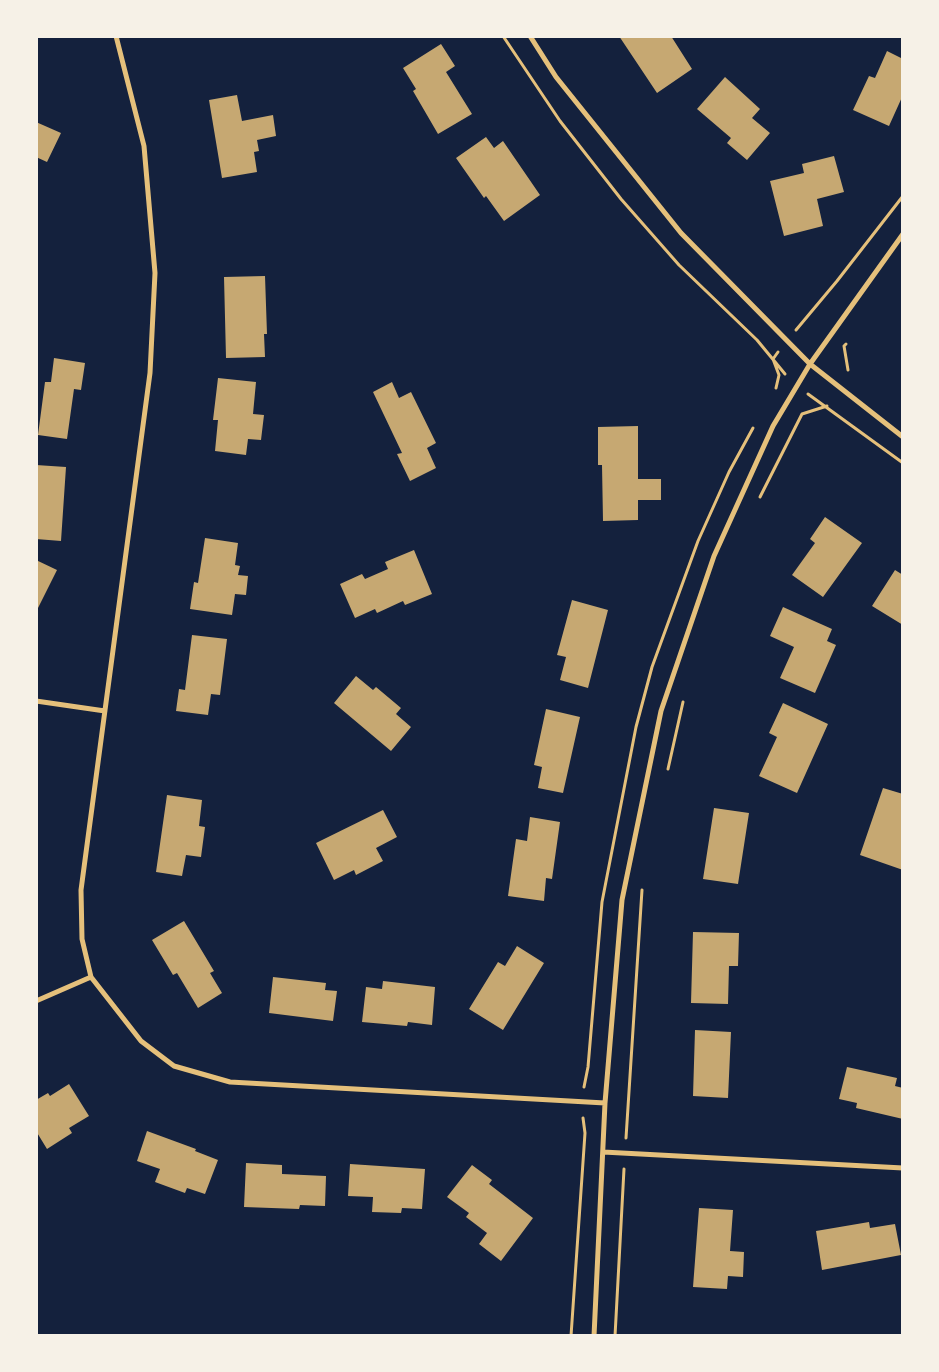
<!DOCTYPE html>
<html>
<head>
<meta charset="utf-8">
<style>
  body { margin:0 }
  #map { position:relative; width:939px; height:1372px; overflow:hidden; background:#14213d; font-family:"DejaVu Sans",sans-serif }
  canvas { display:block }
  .frame { position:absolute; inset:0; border:38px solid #f6f1e7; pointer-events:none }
</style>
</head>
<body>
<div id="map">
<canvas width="939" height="1372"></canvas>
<div class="frame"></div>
</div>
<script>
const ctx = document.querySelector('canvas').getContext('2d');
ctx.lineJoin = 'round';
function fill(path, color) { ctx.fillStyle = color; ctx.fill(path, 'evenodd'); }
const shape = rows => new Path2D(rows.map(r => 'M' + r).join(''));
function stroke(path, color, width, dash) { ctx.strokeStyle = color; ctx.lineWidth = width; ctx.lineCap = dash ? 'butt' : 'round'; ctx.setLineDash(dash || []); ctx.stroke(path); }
fill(shape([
  [619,36,671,36,692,69,657,93],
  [441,44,455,66,446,72,472,114,438,134,413,91,416,89,403,68],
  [887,51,903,59,903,95,889,126,853,110,869,76,875,78],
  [725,77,760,109,752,118,770,133,747,160,727,143,731,138,697,109],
  [237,95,242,121,273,115,276,136,257,140,259,151,254,152,257,172,222,178,209,100],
  [36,122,61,133,47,162,36,157],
  [486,137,494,148,503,141,540,195,504,221,486,196,484,198,456,158],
  [834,156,844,192,817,199,823,226,784,236,770,181,804,173,802,164],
  [265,276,267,334,264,334,265,357,226,358,224,277],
  [54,358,85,363,81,390,74,389,67,439,38,435,45,382,51,382],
  [218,378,256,382,253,414,264,415,261,440,248,439,246,455,215,451,218,420,213,420],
  [392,382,399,398,411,392,436,443,427,448,436,468,410,481,397,454,402,453,373,392],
  [638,426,638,479,661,479,661,500,638,500,638,520,603,521,602,465,598,465,598,427],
  [36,465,66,467,61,541,36,539],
  [825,517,862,543,823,597,792,575,815,543,810,539],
  [205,538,238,543,235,565,240,566,238,575,248,576,246,595,235,594,232,615,190,609,194,582,198,583],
  [414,550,432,594,405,605,403,601,377,613,375,609,355,618,340,584,362,574,365,579,388,569,385,562],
  [36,560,57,570,36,612],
  [895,570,903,575,903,625,872,606],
  [572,600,608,610,588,688,560,680,566,657,557,655],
  [783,607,832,629,827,641,836,645,815,693,780,678,794,647,770,636],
  [192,635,227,639,220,695,211,694,208,715,176,711,179,689,185,690],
  [356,676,373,690,376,687,401,708,396,714,411,727,391,751,334,703],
  [783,703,828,724,797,793,759,776,777,737,769,733],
  [546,709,580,717,563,793,538,788,542,767,534,765],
  [883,788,903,794,903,870,860,855],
  [167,795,202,800,199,826,205,827,201,857,186,855,182,876,156,872],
  [714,808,749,813,738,884,703,879],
  [383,810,397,837,376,848,383,861,356,875,354,870,334,880,316,843],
  [530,817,560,822,552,879,546,878,544,901,508,896,516,839,527,841],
  [184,921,214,971,210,973,222,993,198,1008,177,973,173,975,152,940],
  [693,932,739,933,738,966,729,966,728,1004,691,1003],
  [517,946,544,963,503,1030,469,1009,498,962,505,966],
  [273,977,326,983,325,990,337,991,333,1021,269,1013],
  [383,981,435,987,432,1025,408,1022,407,1026,362,1022,366,987,382,989],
  [695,1030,731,1032,728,1098,693,1096],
  [847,1067,897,1078,895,1086,903,1088,903,1119,856,1108,857,1103,839,1099],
  [69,1084,89,1116,69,1128,72,1133,47,1149,36,1131,36,1100,48,1093,50,1096],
  [147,1131,196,1149,195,1151,218,1160,205,1194,187,1188,185,1193,155,1182,160,1169,137,1161],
  [246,1163,282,1165,282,1174,326,1176,325,1206,300,1205,299,1209,244,1207],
  [350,1164,425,1169,422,1209,402,1208,401,1213,372,1212,373,1197,348,1196],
  [472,1165,492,1180,489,1184,533,1218,501,1261,479,1244,487,1233,466,1217,469,1213,447,1197],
  [699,1208,733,1210,730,1251,744,1252,743,1277,728,1276,727,1289,693,1287],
  [869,1222,870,1228,895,1224,901,1255,822,1270,816,1231]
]), '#c6a872');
stroke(shape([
  [503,36,560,121,621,199,679,265,757,340,785,374],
  [796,330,837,281,903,196],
  [846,344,844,346,848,370],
  [776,388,779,375,773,359,778,352],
  [808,394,903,463],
  [760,497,802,414,827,406],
  [668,769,683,702],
  [584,1087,588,1067,602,902,636,727,652,667,698,541,729,472,753,428],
  [626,1138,642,890],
  [571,1336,585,1133,583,1118],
  [615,1336,624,1169]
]), '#e5c07b', 3);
stroke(shape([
  [116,36,144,146,155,273,150,373,81,890,82,939,91,977,141,1041,174,1066,230,1082,605,1103],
  [530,36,556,77,681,233,810,364,903,437],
  [36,701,105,711],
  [36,1001,91,977],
  [603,1152,903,1168],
  [594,1336,605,1103,622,900,661,711,714,556,773,426,810,364,903,234]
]), '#e5c07b', 5);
</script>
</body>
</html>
